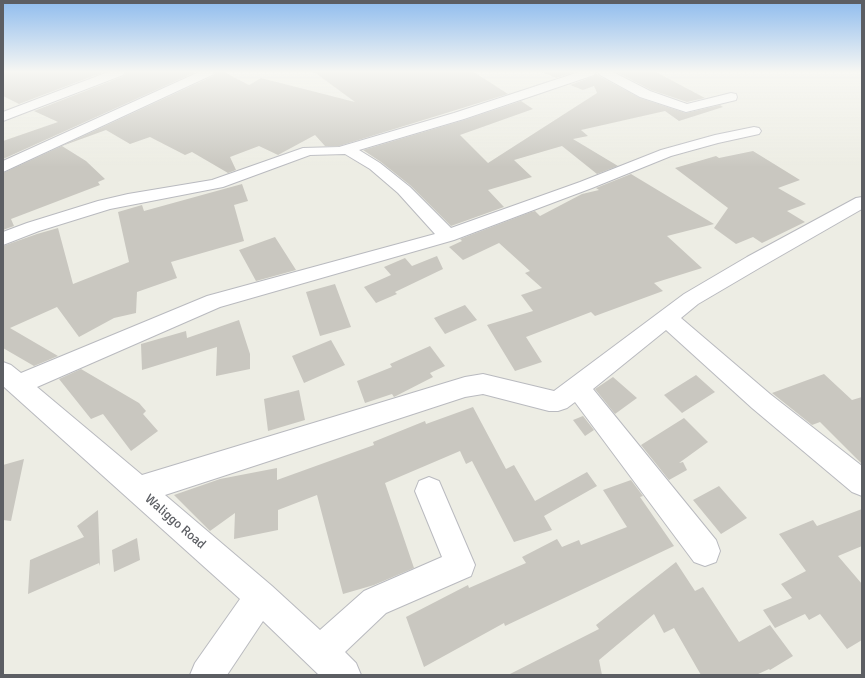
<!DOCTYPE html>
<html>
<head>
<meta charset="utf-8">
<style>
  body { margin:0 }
  #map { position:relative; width:865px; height:678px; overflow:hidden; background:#edede4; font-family:Signika,sans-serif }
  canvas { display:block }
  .frame { position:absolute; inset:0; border:4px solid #5c5e63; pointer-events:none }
</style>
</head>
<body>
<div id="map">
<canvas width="865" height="678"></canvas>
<div class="frame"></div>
</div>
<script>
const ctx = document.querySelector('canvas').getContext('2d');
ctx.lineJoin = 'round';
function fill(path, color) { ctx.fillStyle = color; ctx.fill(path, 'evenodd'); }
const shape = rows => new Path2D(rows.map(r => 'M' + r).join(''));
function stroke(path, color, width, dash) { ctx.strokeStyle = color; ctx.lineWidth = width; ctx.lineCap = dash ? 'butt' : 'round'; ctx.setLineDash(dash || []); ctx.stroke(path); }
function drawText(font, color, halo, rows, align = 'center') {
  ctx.font = font + ' Signika,sans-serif'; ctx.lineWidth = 3; ctx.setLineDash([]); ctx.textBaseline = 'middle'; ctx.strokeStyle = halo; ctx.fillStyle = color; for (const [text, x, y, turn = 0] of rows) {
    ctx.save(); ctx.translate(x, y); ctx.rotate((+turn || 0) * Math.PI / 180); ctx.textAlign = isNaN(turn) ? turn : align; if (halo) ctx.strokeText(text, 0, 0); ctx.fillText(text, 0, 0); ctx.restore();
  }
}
fill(shape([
  [3,72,104,72,19,104,3,96],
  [126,72,196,72,3,159,3,141,58,122,34,111,124,76],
  [215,72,224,72,249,85,261,78,355,102,314,72,474,72,508,94,339,146,325,146,315,135,278,155,259,146,230,157,236,170,228,173,192,152,185,155,150,137,130,144,106,130,62,146,86,161,105,179,98,182,100,185,11,219,14,226,3,230,3,173,213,76],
  [542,72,575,72,556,78],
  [616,72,656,72,705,98,687,102,651,90],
  [597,73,599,76,640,98,686,113,720,105,723,107,679,121,665,111,581,130,588,136,573,139,618,166,597,174,562,146,514,160,532,177,488,190,504,207,451,226,411,186,381,162,363,150,464,120,521,101,533,109,460,135,488,163,597,93,594,86,583,90,570,85,594,76],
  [753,151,800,180,778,188,806,204,787,211,805,222,762,243,753,237,736,244,714,228,728,208,675,168,716,156,719,158],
  [631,174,714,224,667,236,702,268,654,283,663,291,595,316,591,312,526,337,542,362,515,371,487,325,533,311,521,295,542,288,525,273,530,271,499,243,463,260,449,247,462,241,460,239,531,212,535,211,540,216,582,194,599,190,596,188],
  [242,184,248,201,234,205,244,241,171,262,177,278,137,292,136,313,114,318,79,337,57,307,10,328,58,356,34,366,3,348,3,246,37,234,58,228,73,284,129,262,118,212,142,205,144,211],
  [275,237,296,270,256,281,239,250],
  [437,256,443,269,395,292,397,294,376,303,364,287,391,275,384,267,405,258,412,266],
  [335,284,351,327,320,336,306,292],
  [465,305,477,320,445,334,434,318],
  [239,320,250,354,250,369,216,376,217,347,142,370,141,344,186,331,187,338],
  [331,340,345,365,304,383,292,356],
  [430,346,445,366,430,373,433,377,394,397,392,394,365,403,357,381,392,367,390,364],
  [81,369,139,403,146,411,143,414,158,431,131,451,103,414,91,419,59,379],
  [824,374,852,400,862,397,862,464,820,422,812,425,772,393],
  [696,375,715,392,682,413,664,395],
  [613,377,637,398,615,414,595,389],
  [299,390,305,420,268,431,264,399],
  [473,407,506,469,514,465,535,501,587,472,597,486,544,516,552,530,514,542,472,461,466,464,460,451,385,483,414,568,374,585,343,594,317,495,278,510,278,530,234,539,235,513,210,531,174,495,220,479,277,468,277,480,374,445,373,442,425,421,426,424],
  [583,416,594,430,585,436,573,420],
  [684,418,708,442,679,463,683,462,687,470,669,480,641,445],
  [24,459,11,521,3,520,3,465],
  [631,480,643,496,640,497,674,546,505,626,504,623,424,667,406,617,468,585,469,588,526,563,522,557,557,539,562,547,579,540,581,545,627,527,603,490],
  [719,486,747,518,721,534,693,500],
  [862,509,862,546,838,556,862,584,862,640,847,649,820,614,809,620,805,614,775,628,763,610,792,598,781,584,806,571,779,534,813,520,817,526],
  [98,510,100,566,99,563,28,594,30,560,84,537,77,526],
  [137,538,140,560,114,572,112,550],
  [676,562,695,591,703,587,739,642,770,625,793,656,770,670,769,669,756,675,701,675,674,628,664,633,654,614,599,660,602,675,508,675,599,629,596,625]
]), '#c9c7c0');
const minor = shape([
  [108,72,125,72,123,75,3,121,3,112,108,72],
  [199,72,214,72,212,75,3,172,3,161,199,72],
  [579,72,596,72,594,75,464,119,359,150,380,163,410,187,451,228,580,182,661,150,715,135,754,127,759,128,761,131,759,134,718,143,671,156,592,188,454,240,220,307,37,387,142,475,465,377,483,374,554,391,684,294,747,257,856,198,862,197,862,209,761,267,698,304,681,318,770,394,862,466,862,496,852,492,752,408,666,330,593,389,716,540,720,551,716,562,705,566,694,562,575,402,567,408,558,411,549,411,483,394,465,397,165,495,272,586,320,630,364,591,442,557,415,491,419,481,429,477,439,481,475,565,471,576,386,613,345,652,356,663,361,675,319,675,263,621,227,675,190,675,195,663,240,599,3,386,3,362,11,365,21,373,207,296,435,234,398,193,370,169,345,154,310,155,223,187,110,209,39,231,3,245,3,232,27,223,98,201,128,194,212,180,303,148,339,147,454,113,579,72],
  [598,72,613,72,650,91,687,104,731,93,736,94,737,97,736,100,686,112,640,97,600,75,598,72]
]);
stroke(minor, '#b9babf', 2);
fill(minor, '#fff');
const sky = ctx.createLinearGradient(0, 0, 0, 167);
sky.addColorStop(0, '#8fbcee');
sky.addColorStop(0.43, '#f7f7f3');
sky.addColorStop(1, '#f7f7f300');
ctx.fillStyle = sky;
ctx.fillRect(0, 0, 865, 167);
drawText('13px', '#5c5e63', '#fff', [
  ["Waliggo Road",175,522,41]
]);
</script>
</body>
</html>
